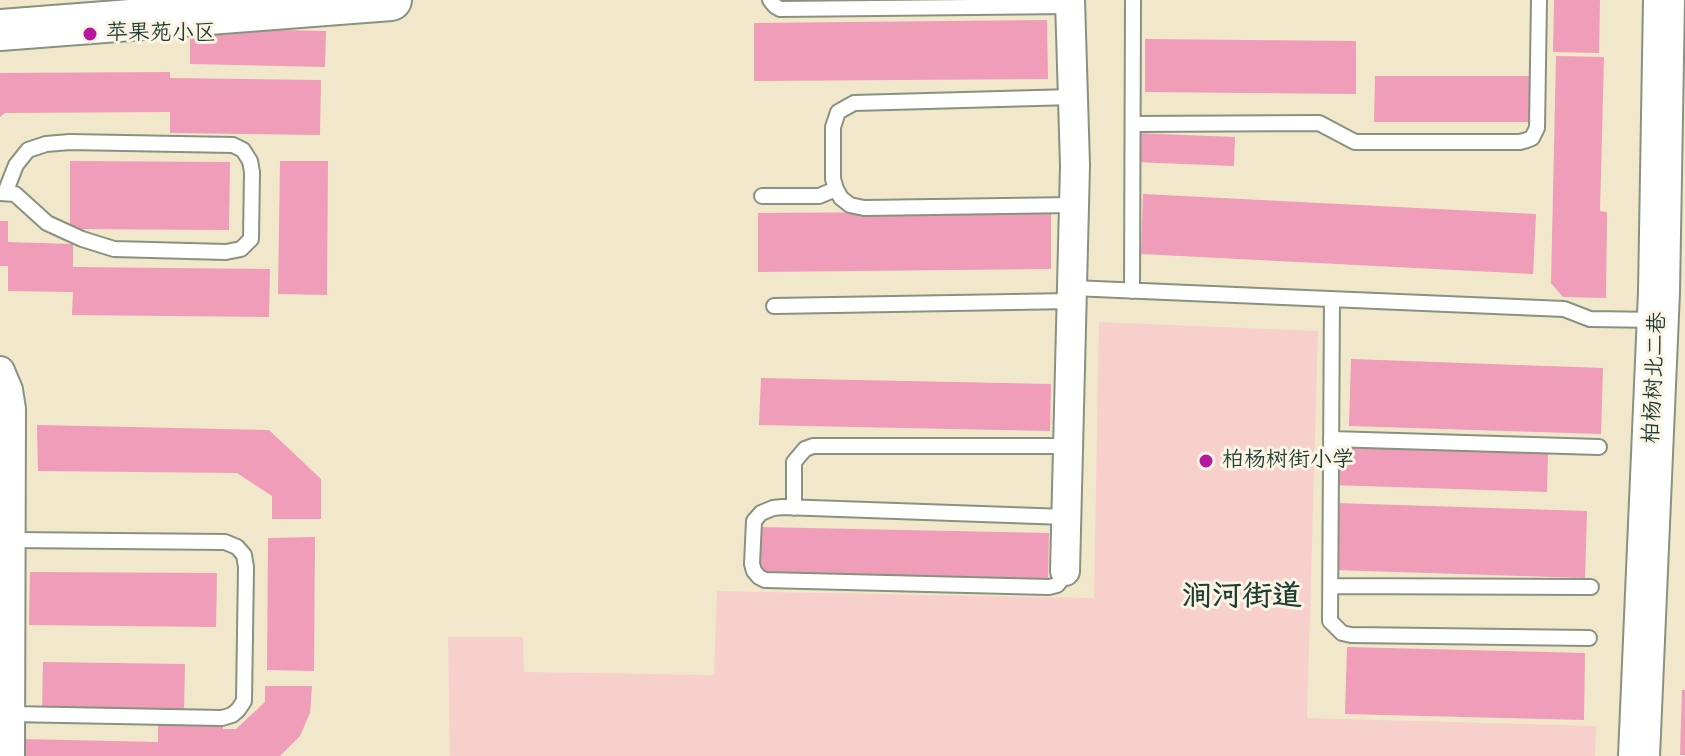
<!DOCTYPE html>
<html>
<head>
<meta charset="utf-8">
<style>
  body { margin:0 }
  canvas { display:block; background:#f1e7cb }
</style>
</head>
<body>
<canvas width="1685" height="756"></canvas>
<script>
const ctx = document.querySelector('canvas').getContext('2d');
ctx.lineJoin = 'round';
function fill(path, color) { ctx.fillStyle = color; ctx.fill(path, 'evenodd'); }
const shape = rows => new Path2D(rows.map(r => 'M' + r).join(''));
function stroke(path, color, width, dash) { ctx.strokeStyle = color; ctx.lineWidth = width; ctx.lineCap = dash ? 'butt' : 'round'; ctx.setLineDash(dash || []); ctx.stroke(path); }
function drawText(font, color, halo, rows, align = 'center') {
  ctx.font = font + ' "Architects Daughter","LXGW WenKai TC",sans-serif'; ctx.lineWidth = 6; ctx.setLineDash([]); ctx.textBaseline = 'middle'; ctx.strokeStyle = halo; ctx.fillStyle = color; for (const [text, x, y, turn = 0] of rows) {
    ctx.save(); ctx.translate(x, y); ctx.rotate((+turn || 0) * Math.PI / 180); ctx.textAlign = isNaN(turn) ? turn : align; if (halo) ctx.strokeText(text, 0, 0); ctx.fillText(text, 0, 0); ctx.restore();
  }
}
fill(shape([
  [1099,322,1318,331,1307,718,1596,726,1595,756,450,756,448,637,523,637,524,672,714,675,717,591,1094,598]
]), '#f7d0cb');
fill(shape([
  [1554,0,1600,0,1599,53,1553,52],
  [1047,20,1048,79,754,81,754,23],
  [190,28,326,31,325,67,190,64],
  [1145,39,1356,41,1356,94,1145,92],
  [1556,56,1604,57,1600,211,1607,212,1606,298,1563,297,1551,283],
  [170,72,170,78,321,80,320,135,170,133,170,112,5,113,0,117,0,73],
  [1375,76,1529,76,1529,122,1374,122],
  [1135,133,1235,137,1234,166,1134,162],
  [70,161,230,162,229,230,70,229],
  [280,161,328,161,327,295,278,294],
  [1143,194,1536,214,1533,274,1141,254],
  [1051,211,1051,269,758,272,758,213],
  [0,221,8,221,8,242,73,244,73,267,270,269,269,317,72,315,73,292,8,291,8,266,0,266],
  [1351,359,1603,368,1601,434,1349,426],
  [761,378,1051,384,1050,431,759,425],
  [37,425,269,430,321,479,321,519,272,519,272,496,237,473,38,471],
  [1335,445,1548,452,1547,492,1333,485],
  [1336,503,1587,511,1585,578,1334,570],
  [759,527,1049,533,1048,580,758,573],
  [315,537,314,671,267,670,268,538],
  [30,572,217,573,216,627,29,625],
  [1347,647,1585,653,1584,720,1345,714],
  [43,662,185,664,184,711,42,709],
  [265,686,312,686,310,713,300,736,280,756,23,756,22,739,158,742,158,722,223,723,223,729,236,729,265,702],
  [1682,690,1685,690,1685,755,1680,755]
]), '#ef9db9');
const lane = shape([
  [770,0,775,6,780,9,1070,6],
  [1133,124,1319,123,1355,142,1520,142,1527,140,1532,138,1537,128,1539,0],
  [836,189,841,198,850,205,864,208,1074,205],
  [0,193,15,194,47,223,82,239,114,249,226,252,241,249,251,239,252,172,250,161,243,150,233,145,70,142,46,144,28,150,16,165,5,193],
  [762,196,819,196,836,189,833,179,833,127,838,112,854,103,1073,97],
  [1072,288,1564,309,1590,319,1657,320],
  [1132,291,1133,0],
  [1332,299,1330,621,1342,633,1351,635,1589,638],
  [774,306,1072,301],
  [1331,439,1599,447],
  [794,508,794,462,805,449,813,446,1068,446],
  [1065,571,1062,579,1057,585,1049,587,765,580,759,577,754,571,752,564,754,521,761,513,773,508,783,507,1066,517],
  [1331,586,1591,587],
  [10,714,222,718,232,715,238,710,244,701,246,567,244,555,237,547,225,542,11,540]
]);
const street = shape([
  [0,371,8,390,11,409,10,756],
  [1065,571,1075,165,1070,0]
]);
const secondary = shape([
  [0,30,391,0],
  [1639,756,1659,292,1664,0]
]);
stroke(lane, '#889280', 18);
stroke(street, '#889280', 32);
stroke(secondary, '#889280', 44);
stroke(lane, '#fff', 14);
stroke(street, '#fff', 28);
stroke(secondary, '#fff', 40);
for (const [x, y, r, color] of [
  [90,34,8,"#b5179e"],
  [1206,461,8,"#b5179e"]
]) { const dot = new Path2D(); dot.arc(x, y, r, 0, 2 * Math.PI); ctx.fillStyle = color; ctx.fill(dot); stroke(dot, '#fcf5e5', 3); }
drawText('22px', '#1f3d34', '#fcf5e5', [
  ["苹果苑小区",106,34],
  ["柏杨树街小学",1222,461]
], 'left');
drawText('22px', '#1f3d34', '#fcf5e5', [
  ["柏杨树北二巷",1656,378,-87]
]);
drawText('bold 30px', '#1f3d34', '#fcf5e5', [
  ["涧河街道",1242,599]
]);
</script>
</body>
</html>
